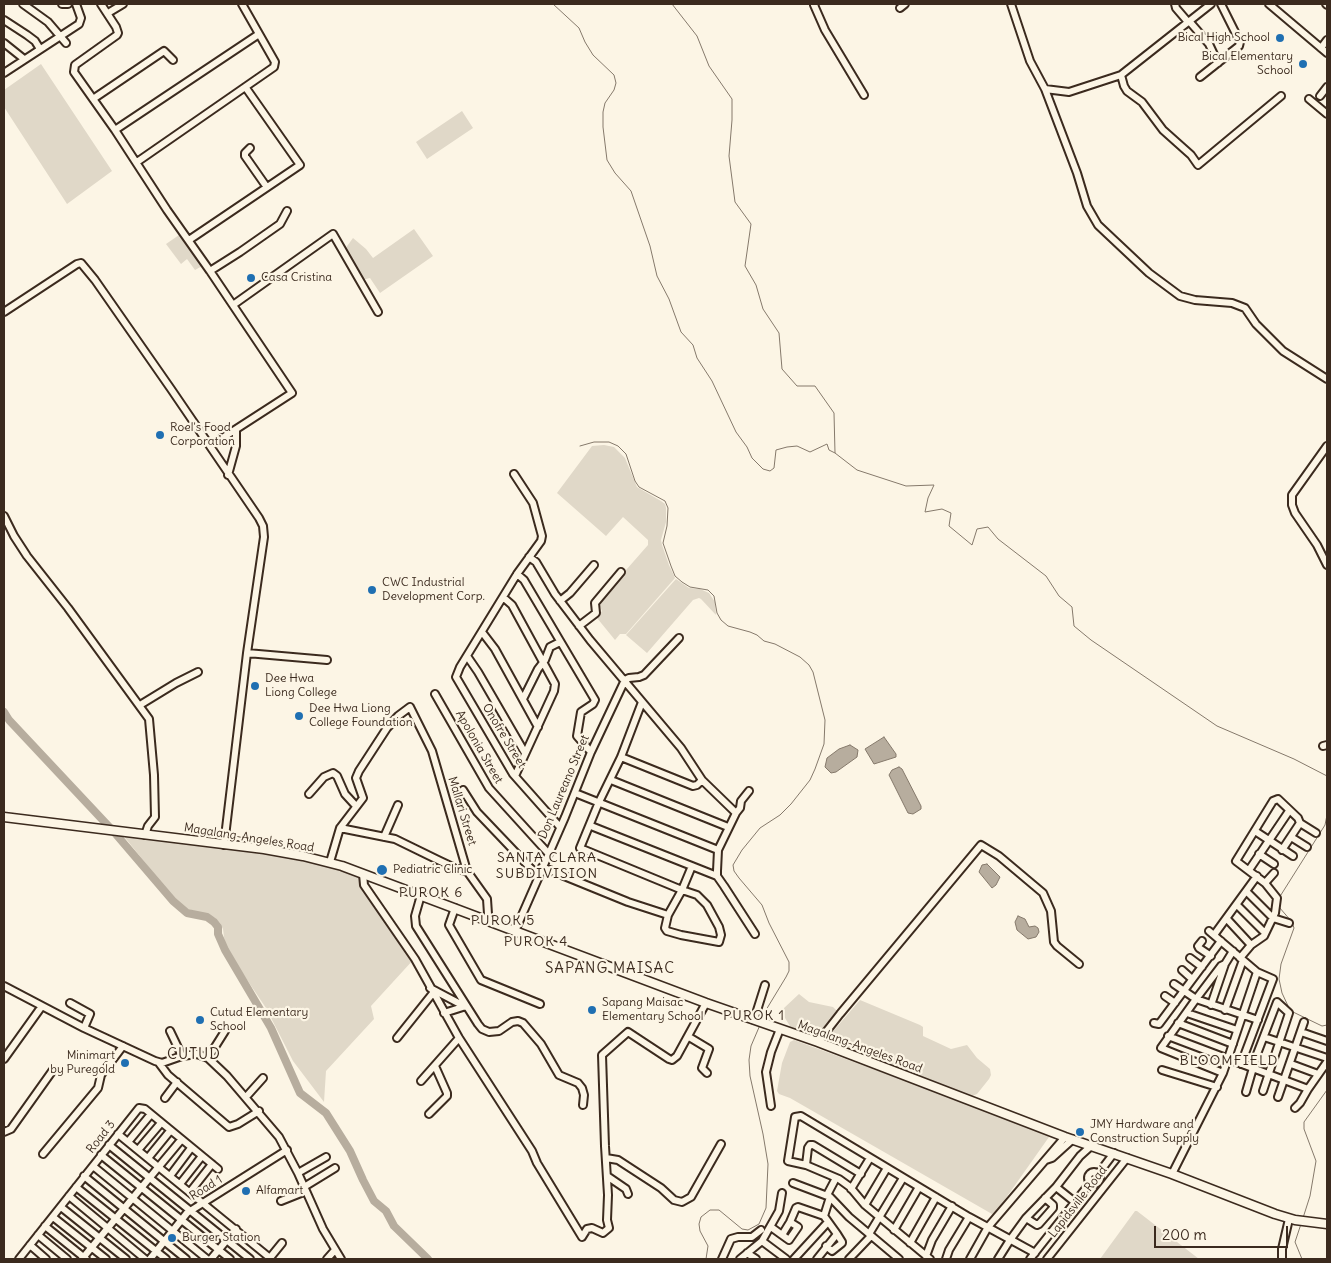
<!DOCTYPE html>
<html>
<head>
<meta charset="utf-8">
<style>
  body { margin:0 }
  #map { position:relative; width:1331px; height:1263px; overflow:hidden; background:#fcf5e5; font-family:Delius,sans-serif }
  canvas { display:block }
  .frame { position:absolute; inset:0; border:5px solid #3b2a1e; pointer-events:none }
  .scale { position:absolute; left:1154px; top:1226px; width:134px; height:22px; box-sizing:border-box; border:2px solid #3b2a1e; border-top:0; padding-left:6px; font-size:15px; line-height:18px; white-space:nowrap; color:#3b2a1e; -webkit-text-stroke:4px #fcf5e5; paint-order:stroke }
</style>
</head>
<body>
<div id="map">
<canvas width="1331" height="1263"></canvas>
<div class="frame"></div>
<div class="scale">200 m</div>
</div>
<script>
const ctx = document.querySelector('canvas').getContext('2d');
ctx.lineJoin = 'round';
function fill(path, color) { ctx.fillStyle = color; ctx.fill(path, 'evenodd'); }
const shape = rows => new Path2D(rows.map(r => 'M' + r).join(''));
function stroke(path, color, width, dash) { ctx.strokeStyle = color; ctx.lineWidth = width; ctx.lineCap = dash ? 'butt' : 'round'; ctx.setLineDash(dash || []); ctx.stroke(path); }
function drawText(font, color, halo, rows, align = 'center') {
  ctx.font = font + ' Delius,sans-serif'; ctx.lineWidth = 4.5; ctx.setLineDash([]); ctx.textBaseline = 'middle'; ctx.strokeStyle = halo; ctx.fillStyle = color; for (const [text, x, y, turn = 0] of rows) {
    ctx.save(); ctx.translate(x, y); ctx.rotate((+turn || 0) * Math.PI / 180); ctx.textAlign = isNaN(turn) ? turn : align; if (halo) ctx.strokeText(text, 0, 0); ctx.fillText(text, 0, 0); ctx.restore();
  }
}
fill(shape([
  [41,64,112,171,67,204,4,107,4,90],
  [462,111,473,128,427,159,416,142],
  [414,229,433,256,380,293,370,278,362,280,345,249,353,238,366,249,373,258],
  [182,233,204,265,195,270,187,259,181,264,166,244],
  [604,445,614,447,625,458,637,487,661,501,665,504,666,508,666,522,661,540,662,545,669,565,675,578,626,634,620,634,615,640,597,618,602,611,598,602,648,545,648,540,623,517,606,536,557,493,592,446],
  [676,579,689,588,700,589,709,593,715,602,716,615,701,599,699,598,693,600,647,653,626,635],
  [122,834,279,853,363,875,414,959,371,1006,374,1019,326,1071,324,1102,293,1061,266,1008,229,953,225,945,223,929,220,923,215,918,185,908,177,902],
  [799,994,809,1002,833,1007,837,1011,838,1014,818,1038,793,1031,785,1018,783,1014,784,1008],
  [860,1000,920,1025,923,1027,923,1036,951,1049,967,1045,977,1058,990,1069,991,1075,989,1079,977,1094,972,1096,829,1042,827,1040,829,1036],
  [794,1040,1047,1133,1049,1137,996,1212,992,1214,790,1098,779,1094,777,1091,782,1063,790,1042],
  [1135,1211,1137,1211,1199,1259,1100,1259]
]), '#e0d8c8');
const water = shape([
  [884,737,896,754,896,757,874,764,865,749,884,737],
  [850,745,858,750,857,757,836,772,831,773,825,767,827,758,839,749,850,745],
  [899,767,902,769,921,806,921,809,913,814,908,813,889,775,892,770,899,767],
  [987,864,1000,877,996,885,992,888,979,872,982,865,987,864],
  [1018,916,1025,919,1029,927,1035,926,1038,928,1039,932,1036,937,1028,939,1017,930,1015,922,1018,916]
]);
fill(water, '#b7ad9e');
stroke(water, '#85796b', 1);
stroke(shape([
  [553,4,579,28,585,42,593,55,614,75,616,83,614,90,605,103,603,112,603,127,607,160,615,173,631,191,650,246,657,276,669,299,681,332,693,345,697,358,712,381,736,432,747,447,752,458,763,469,770,471,774,468,776,450,787,447,797,446,810,452,827,444,829,450,835,453],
  [672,4,697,36,709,66,732,99,732,120,729,156,735,202,751,224,745,266,756,285,763,309,779,333,782,369,797,386,815,386,834,413,835,453,857,470,906,486,934,485,928,498,925,512,942,509,951,513,949,526,972,545,977,529,988,527,998,539,1046,576,1059,596,1072,607,1074,626,1091,640,1217,726,1294,759,1327,776],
  [580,446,594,442,609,442,618,446,626,454,635,481,639,487,665,501,668,508,667,526,663,543,671,566,675,576,682,582,690,587,708,590,714,596,717,613,721,620,728,626,750,632,757,635,764,641,775,644,800,657,809,665,813,672,825,720,824,744,815,769,810,780,791,804,780,815,760,828,742,850,733,865,734,871,739,878,762,905,769,923,789,962,789,971,786,977,766,1010,762,1019],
  [1279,898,1325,825,1327,815],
  [1279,907,1292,922,1294,928,1281,964,1279,979,1282,993,1289,1008],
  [1291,1011,1322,1026,1327,1025],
  [1303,1218,1310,1196,1316,1161,1304,1129,1304,1122,1327,1090],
  [1301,1224,1295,1242,1302,1259],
  [706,1259,708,1246,700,1231,699,1224,701,1217,710,1210,719,1210,742,1229,748,1230,759,1224,766,1208,768,1164,763,1134,750,1076,749,1060,751,1046,760,1025]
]), '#85796b', 1);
stroke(shape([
  [4,712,9,720,114,832,173,901,187,913,207,917,214,922,218,927,218,934,225,950,271,1028,300,1093,326,1113,350,1151,363,1180,374,1201,386,1211,394,1226,428,1259]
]), '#b7ad9e', 8);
const minor = shape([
  [23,4,48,22,66,43],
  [62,4,68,4],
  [101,4,116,27,118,33,117,35,75,65,74,72,115,130,167,210,210,271,292,393,210,446],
  [815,4,814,5,825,30,864,95],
  [1011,4,1030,61,1045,89,1077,173,1087,206,1098,225,1149,273,1180,296,1195,300,1232,303,1245,308,1256,324,1283,351,1327,379],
  [1175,4,1176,8,1188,22],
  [1269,4,1327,53],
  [1326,4,1327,5],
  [900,8,905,4],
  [108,13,123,4],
  [4,20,27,35,35,41,40,49],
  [1189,21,1209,44,1218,63],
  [4,43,24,59],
  [1321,48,1327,40],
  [4,73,79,24,81,18,76,4],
  [1121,75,1124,86,1127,91,1142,102,1163,130,1191,155,1198,165,1281,96],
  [1200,77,1239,46,1240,42,1221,4],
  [1045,89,1069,92,1121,75,1211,4],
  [1320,96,1327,87],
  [93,99,164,51,173,60],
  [1309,99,1327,114],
  [115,130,259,34],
  [250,148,245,153,245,156,266,186],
  [137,162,274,67,275,62,242,4],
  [189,240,300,165,246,88],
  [210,271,240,252,280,224,287,211],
  [233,305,333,234,378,312],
  [4,312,77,264,81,263,95,280,171,389,259,518,263,526,264,537,247,653,224,845],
  [1327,446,1292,495,1292,505,1295,513,1317,545,1327,565],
  [514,474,533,503,542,536,541,541,517,574,460,667,456,677,513,774,560,827],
  [228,475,236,446,236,430],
  [4,516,14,536,27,556,68,608,149,719,154,775,155,817,148,826,145,835],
  [529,557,536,562,555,594,590,640,681,748,702,780,736,813],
  [517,574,524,580,595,700,593,704,581,712,577,736,591,752],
  [504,598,512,605,555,684,554,691,515,776],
  [560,601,570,593,594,565],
  [579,626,596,613,595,603,621,572],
  [482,632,495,649,538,727],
  [247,653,327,660],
  [467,656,478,672,525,753],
  [435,694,489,788,548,853],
  [523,699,538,669,545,660,550,647,560,642],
  [642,702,621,757,599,802,580,848,682,890,697,895,707,905,719,927,721,935,719,942,681,935,667,931,665,928,668,915,682,890,692,866],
  [140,705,176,683,198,672],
  [1323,746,1327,745],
  [621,757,693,786,697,785,702,780],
  [611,780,728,827],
  [463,790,477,812,538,876],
  [749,791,741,801,740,808,736,813,718,850,717,871,717,876,724,886,755,934],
  [575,793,718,850],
  [309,794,324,777,333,773,337,776,345,794,356,806],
  [591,826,717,876],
  [340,828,395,839,438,860,457,869,467,871],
  [1255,831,1293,856],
  [384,837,398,805],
  [1291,837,1307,847],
  [1282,850,1300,823],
  [1259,854,1274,864],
  [330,862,340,828,363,798,356,778,359,771,387,728,398,716,410,707,432,751,467,871,487,899,488,914,486,920],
  [542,867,628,902,668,915],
  [1249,870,1289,811],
  [363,874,364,885,415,959,459,1038,532,1151,537,1163,582,1237,587,1229,592,1228,603,1233,609,1228,607,1220,608,1195,605,1146,602,1055,628,1032,669,1059,672,1060,677,1056,706,1003],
  [1265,883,1274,873],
  [1247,892,1273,918,1289,923],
  [421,895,415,916,416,926,478,1024,482,1029,489,1032,499,1031,512,1022,518,1021,523,1023,541,1044,559,1075,578,1083,582,1088,584,1095,583,1105],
  [1237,905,1264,932],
  [455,908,449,925,481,980,540,1004],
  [1227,919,1251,945],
  [515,931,565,817,591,752,625,680,629,678,639,677,644,675,679,638],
  [1209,931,1257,972,1273,979,1241,1064],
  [1214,935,1257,876],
  [1202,941,1198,946,1199,948,1211,956],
  [1190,958,1202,967],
  [1240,958,1251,945,1264,936,1275,913,1277,898,1265,883,1236,861,1273,801,1278,799,1298,818,1300,823,1316,833],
  [1182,970,1192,979],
  [1174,984,1196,999,1258,1020],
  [4,986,84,1028,155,1061,162,1063,182,1056,197,1054,208,1058,227,1076,279,1137,298,1173,323,1229,341,1259],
  [430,988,464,1006],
  [1165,996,1175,1003],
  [70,1003,90,1014,84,1028],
  [1211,1005,1225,964,1233,951],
  [1225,1010,1243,960],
  [444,1013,466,1006],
  [1187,1013,1237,1030],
  [754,1020,765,985],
  [1154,1023,1159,1024,1221,941],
  [1178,1023,1233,1044],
  [170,1031,182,1056],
  [1301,1032,1327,1041],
  [1168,1036,1308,1089],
  [689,1037,709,1049,702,1068,707,1073],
  [1264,1037,1327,1058],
  [397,1038,433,993],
  [818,1042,840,1014,981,845,999,856,1043,893,1051,911,1054,942,1057,946,1079,964],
  [208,1058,225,1031],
  [4,1059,42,1006],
  [159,1063,168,1075,229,1127,238,1124,259,1111],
  [1291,1064,1318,1074],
  [1162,1070,1217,1087],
  [1223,1073,1161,1048,1196,999,1221,966,1225,964],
  [421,1081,459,1038],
  [1246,1092,1257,1054,1277,1002,1289,1013,1263,1091],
  [246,1097,263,1078],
  [1278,1097,1304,1022],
  [165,1098,177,1082],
  [771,1106,766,1072,771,1052,780,1029],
  [1295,1108,1300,1103,1308,1089,1327,1062],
  [429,1114,447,1096,447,1093,435,1066],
  [4,1132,11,1129,53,1070],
  [118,1134,270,1258],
  [128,1142,151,1114],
  [109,1145,250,1259],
  [138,1150,161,1123],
  [43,1154,98,1088,101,1075,123,1046],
  [101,1155,230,1259],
  [148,1158,170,1131],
  [606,1158,618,1160,661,1188,674,1200,682,1202,691,1197,721,1144],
  [1046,1160,1052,1158,1073,1139],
  [806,1165,808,1148,810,1145,813,1145,861,1174],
  [93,1166,207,1259],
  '1088 1178a6 6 0 1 1 12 0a6 6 0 1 1-12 0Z',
  [298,1173,326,1157],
  [1098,1174,1114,1153],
  [1172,1174,1223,1073,1257,972],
  [84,1176,186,1259],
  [170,1176,191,1148],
  [607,1176,626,1189,628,1194],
  [793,1183,830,1197,849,1217,899,1259],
  [180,1184,202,1156],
  [76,1187,166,1259],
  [304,1187,335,1168],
  [1056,1187,1076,1203],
  [851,1189,870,1158],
  [190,1192,212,1164],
  [827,1195,836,1178],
  [69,1196,145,1259],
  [281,1201,306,1191],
  [865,1205,887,1168],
  [61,1207,126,1259],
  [824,1216,830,1197],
  [53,1217,106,1259],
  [1026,1218,1037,1225,1039,1224,1053,1208,1053,1205,1045,1198],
  [45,1226,86,1259],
  [771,1227,782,1235,790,1222,796,1208,798,1207,824,1216,837,1234,817,1259],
  [894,1230,919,1187],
  [869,1234,903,1178],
  [38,1235,67,1259],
  [782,1235,789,1240,798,1227,790,1222],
  [762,1241,786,1259],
  [910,1243,936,1197],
  [30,1245,46,1259],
  [826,1246,832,1251,842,1243,842,1242,837,1234],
  [747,1253,756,1259],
  [926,1256,932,1240,952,1206],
  [19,1259,139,1108,145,1109,218,1169],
  [82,1259,181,1140],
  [150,1259,187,1213,287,1150],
  [211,1259,236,1229],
  [269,1259,282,1243],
  [327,1259,335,1250],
  [722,1259,731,1239,738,1237,752,1237,761,1230],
  [740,1259,762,1241,779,1211,782,1193],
  [794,1259,828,1222],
  [849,1259,871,1236],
  [930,1259,865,1205,850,1187,839,1179,806,1165,788,1161,795,1117,801,1116,969,1217,1035,1253],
  [946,1259,949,1250,969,1217],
  [970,1259,988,1227,1065,1137],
  [998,1259,1010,1240,1026,1218,1056,1187,1080,1156,1091,1146],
  [1030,1259,1090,1183],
  [1047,1259,1127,1158],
  [1282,1259,1282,1249,1289,1219]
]);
const major = shape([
  [4,817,264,849,303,856,342,866,706,1003,818,1042,1065,1137,1172,1174,1275,1214,1295,1220,1327,1224]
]);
stroke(minor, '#3b2a1e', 10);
stroke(major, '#3b2a1e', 11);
stroke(minor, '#fcf5e5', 6);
stroke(major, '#fcf5e5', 8);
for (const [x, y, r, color] of [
  [1280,38,5,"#1f6fb2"],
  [1303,64,5,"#1f6fb2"],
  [251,278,5,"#1f6fb2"],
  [160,435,5,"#1f6fb2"],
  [372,590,5,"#1f6fb2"],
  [255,686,5,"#1f6fb2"],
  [299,716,5,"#1f6fb2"],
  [382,870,6,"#1f6fb2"],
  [592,1010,5,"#1f6fb2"],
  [200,1020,5,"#1f6fb2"],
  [125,1063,5,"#1f6fb2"],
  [1080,1132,5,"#1f6fb2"],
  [246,1191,5,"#1f6fb2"],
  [172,1238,5,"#1f6fb2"]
]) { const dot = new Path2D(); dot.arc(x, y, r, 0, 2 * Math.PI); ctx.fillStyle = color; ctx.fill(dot); stroke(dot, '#fcf5e5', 2); }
drawText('12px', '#3b2a1e', '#fcf5e5', [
  ["Bical High School",1270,38,"right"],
  ["Bical Elementary",1293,57,"right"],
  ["School",1293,71,"right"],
  ["Casa Cristina",261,278],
  ["Roel's Food",170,428],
  ["Corporation",170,442],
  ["CWC Industrial",382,583],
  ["Development Corp.",382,597],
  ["Dee Hwa",265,679],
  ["Liong College",265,693],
  ["Dee Hwa Liong",309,709],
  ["College Foundation",309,723],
  ["Pediatric Clinic",393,870],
  ["Sapang Maisac",602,1003],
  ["Elementary School",602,1017],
  ["Cutud Elementary",210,1013],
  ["School",210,1027],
  ["Minimart",115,1056,"right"],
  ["by Puregold",115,1070,"right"],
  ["JMY Hardware and",1090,1125],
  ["Construction Supply",1090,1139],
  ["Alfamart",256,1191],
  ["Burger Station",182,1238]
], 'left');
drawText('12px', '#3b2a1e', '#fcf5e5', [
  ["Onofre Street",504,736,59],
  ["Apolonia Street",479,747,60],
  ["Don Laureano Street",564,787,-67],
  ["Mallari Street",462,811,73],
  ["Magalang-Angeles Road",249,838,9],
  ["Magalang-Angeles Road",860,1047,20],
  ["Road 3",101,1137,-52],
  ["Road 1",206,1188,-32],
  ["Lapidsville Road",1078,1202,-52]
]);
ctx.letterSpacing = '1px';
drawText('14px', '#3b2a1e', '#fcf5e5', [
  ["SANTA CLARA",547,858],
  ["SUBDIVISION",547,874],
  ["PUROK 6",431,893],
  ["PUROK 5",503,921],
  ["PUROK 4",536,942],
  ["PUROK 1",754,1016],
  ["BLOOMFIELD",1229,1061]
]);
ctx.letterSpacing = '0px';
ctx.letterSpacing = '1px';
drawText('15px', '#3b2a1e', '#fcf5e5', [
  ["SAPANG MAISAC",610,969],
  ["CUTUD",194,1055]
]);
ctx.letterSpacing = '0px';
</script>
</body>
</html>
